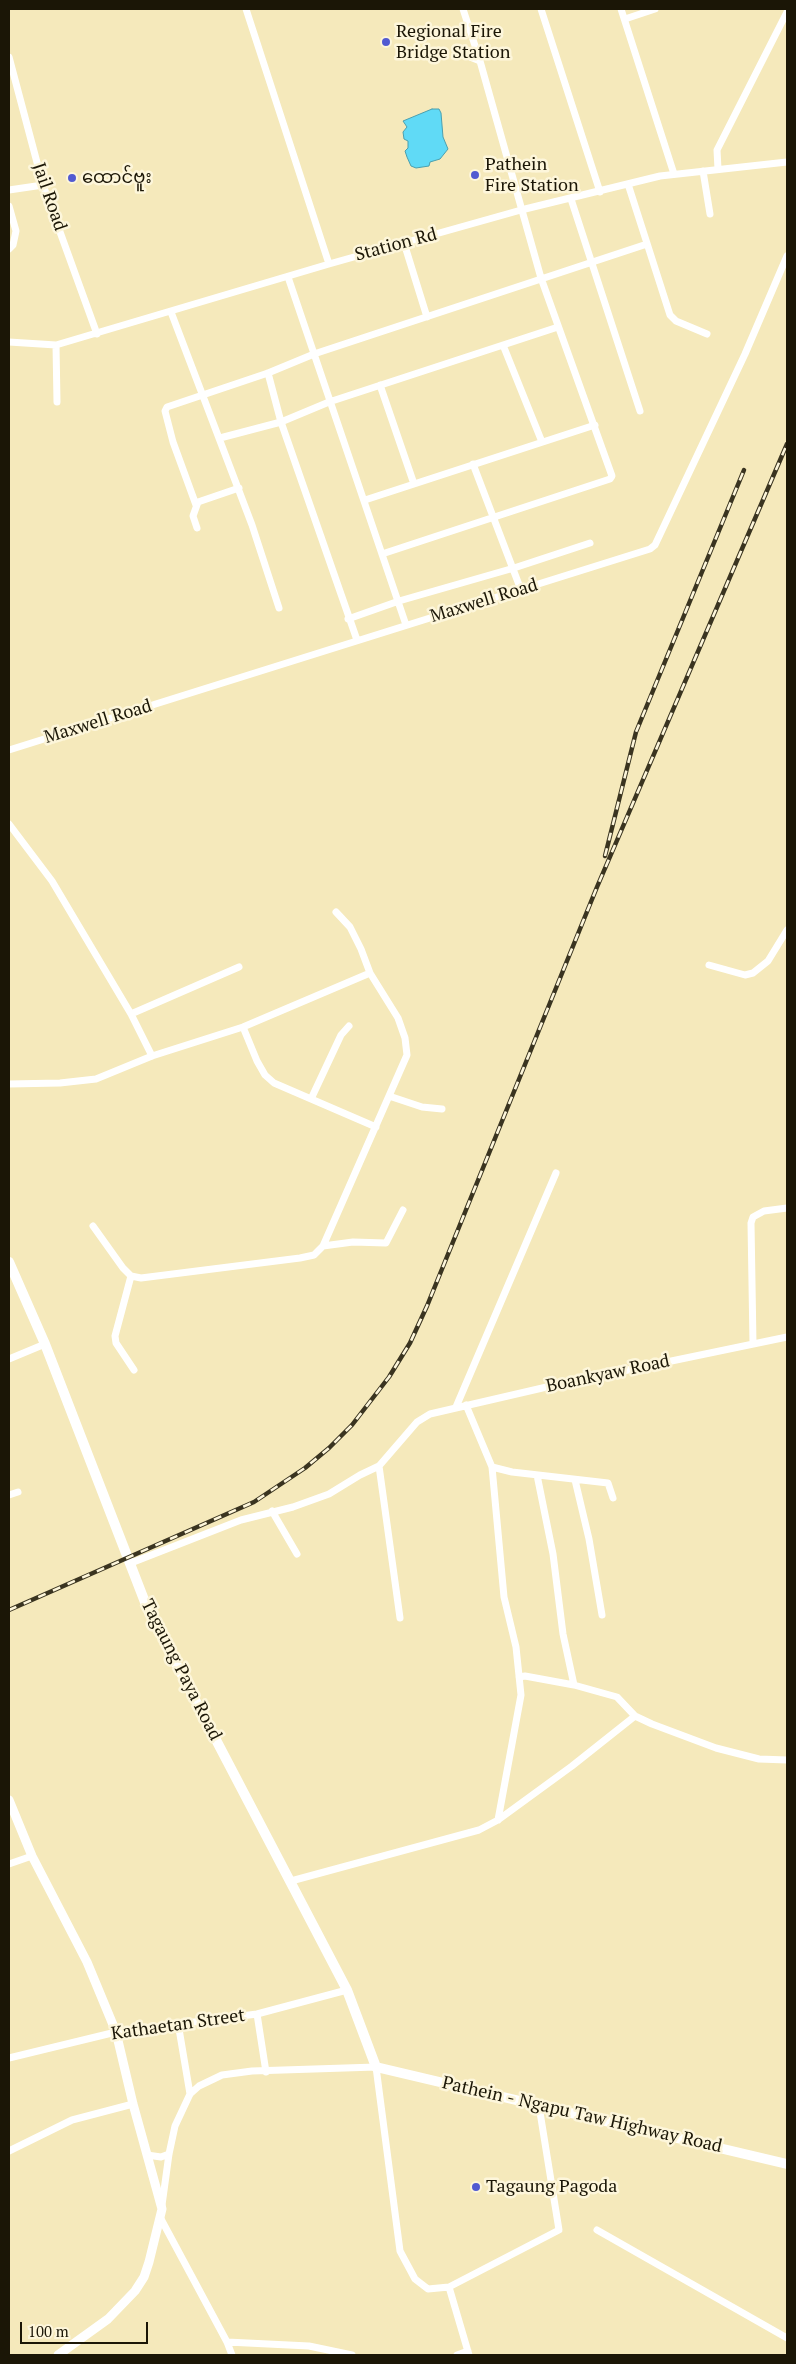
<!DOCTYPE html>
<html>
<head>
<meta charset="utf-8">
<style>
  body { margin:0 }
  #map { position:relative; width:796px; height:2364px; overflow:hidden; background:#f5e9bb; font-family:"PT Serif",serif }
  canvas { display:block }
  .frame { position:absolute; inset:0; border:10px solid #1b1606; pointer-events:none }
  .scale { position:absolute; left:20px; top:2322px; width:128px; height:22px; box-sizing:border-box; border:2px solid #1b1606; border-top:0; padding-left:6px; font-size:15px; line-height:18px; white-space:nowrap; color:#1b1606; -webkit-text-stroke:4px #fdf6db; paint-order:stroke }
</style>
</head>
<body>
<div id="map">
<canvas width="796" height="2364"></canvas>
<div class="frame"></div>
<div class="scale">100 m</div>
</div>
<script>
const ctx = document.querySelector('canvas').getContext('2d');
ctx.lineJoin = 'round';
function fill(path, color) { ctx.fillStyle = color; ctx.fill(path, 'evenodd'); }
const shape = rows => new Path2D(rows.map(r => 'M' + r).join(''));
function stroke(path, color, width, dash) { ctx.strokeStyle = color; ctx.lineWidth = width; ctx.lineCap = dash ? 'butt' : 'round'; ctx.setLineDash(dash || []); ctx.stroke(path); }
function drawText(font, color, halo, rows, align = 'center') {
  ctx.font = font + ' "PT Serif","Noto Sans Myanmar",serif'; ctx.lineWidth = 5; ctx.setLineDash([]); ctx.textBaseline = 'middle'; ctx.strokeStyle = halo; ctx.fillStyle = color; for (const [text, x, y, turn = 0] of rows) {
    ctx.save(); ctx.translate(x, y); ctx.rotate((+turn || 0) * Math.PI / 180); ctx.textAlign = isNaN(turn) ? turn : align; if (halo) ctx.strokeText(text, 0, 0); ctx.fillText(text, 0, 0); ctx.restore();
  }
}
const water = shape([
  [432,109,439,109,441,113,443,137,448,149,440,159,430,162,429,166,416,168,411,166,407,157,405,151,408,148,408,141,404,139,403,132,407,127,403,121,432,109]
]);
fill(water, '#60daf6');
stroke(water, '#4b9fae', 1);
stroke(shape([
  [246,9,329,264],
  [541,9,600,192],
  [621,9,674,174],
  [625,19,655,9],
  [9,57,43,185,97,334],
  [470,57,480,61],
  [718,169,717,150,787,12],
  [703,171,710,214],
  [628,184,670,315,676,321,707,334],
  [9,190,43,185],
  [571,199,640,411],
  [9,206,16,231,13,245,9,249],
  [404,243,427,317],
  [288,277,406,625],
  [171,312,252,525,279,608],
  [9,342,56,345,329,264,521,210,660,176,787,162],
  [56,345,57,402],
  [503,345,542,442],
  [268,373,281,422,357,640],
  [380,385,414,484],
  [220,438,281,422,329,402,558,327],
  [473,464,521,590],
  [365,500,595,425],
  [196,505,173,442,165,411,167,407,268,373,314,354,647,244],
  [197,528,193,516,198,502,239,488],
  [382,554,610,479,612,476,541,278,480,61,463,9],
  [348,619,399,601,514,568,590,543],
  [9,750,650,549,655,545,745,354,787,256],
  [9,824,52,881,131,1014,239,967],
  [709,965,745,975,753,973,768,961,787,930],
  [131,1014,152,1056],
  [243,1027,257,1061,265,1075,274,1083,376,1127],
  [9,1084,60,1083,96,1079,152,1056,243,1027,370,973],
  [389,1096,422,1107,442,1109],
  [311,1099,341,1035,349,1026],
  [93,1226,123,1268,131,1276,141,1278,300,1258,314,1255,323,1246,407,1055,405,1038,398,1018,370,973,361,949,350,927,336,912],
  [323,1246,353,1242,386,1243,403,1210],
  [131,1276,115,1336,116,1343,134,1370],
  [753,1344,751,1223,753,1217,764,1211,787,1208],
  [9,1359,45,1344],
  [466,1405,492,1467,504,1597,516,1647,521,1695,498,1820],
  [456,1407,556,1173],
  [379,1466,400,1618],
  [492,1467,512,1472,608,1483,613,1498],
  [537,1475,553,1554,563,1634,574,1685],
  [575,1480,589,1539,602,1615],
  [9,1495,18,1492],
  [272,1511,297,1554],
  [131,1563,241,1520,293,1507,329,1494,360,1475,379,1466,417,1422,430,1414,551,1386,787,1337],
  [519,1677,525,1676,574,1685,617,1697,635,1716,652,1724,716,1748,759,1759,787,1760],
  [9,1864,32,1856],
  [291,1881,479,1830,498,1820,572,1766,635,1716],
  [257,2014,266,2072],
  [178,2023,190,2094],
  [9,2058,116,2032,257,2014,347,1990],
  [9,2151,72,2120,133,2104],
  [147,2155,161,2157,169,2154],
  [162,2205,169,2154,175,2126,190,2094,199,2086,222,2075,252,2071,376,2067,400,2251,415,2279,428,2289,449,2287,469,2355],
  [161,2219,227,2342,232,2355],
  [597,2230,787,2338],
  [449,2287,559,2230,539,2106],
  [227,2342,309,2346,352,2355],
  [457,2355,468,2351]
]), '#fff', 7);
stroke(shape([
  [9,1800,32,1856,87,1962,116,2032,133,2104,162,2209,149,2262,144,2277,135,2291,108,2319,58,2355]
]), '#fff', 9);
stroke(shape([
  [9,1262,45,1344,148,1610,347,1990,376,2067,787,2164]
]), '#fff', 10);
const rail = shape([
  [605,856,636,732,744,470],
  [9,1610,254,1502,305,1468,329,1448,352,1425,389,1377,410,1343,427,1306,597,887,787,444]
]);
stroke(rail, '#3a3420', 4.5);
stroke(rail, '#fdf6db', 2.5, [8]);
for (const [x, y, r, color] of [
  [386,42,5,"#515ad1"],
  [475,175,5,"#515ad1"],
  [72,178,5,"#515ad1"],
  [476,2187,5,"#515ad1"]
]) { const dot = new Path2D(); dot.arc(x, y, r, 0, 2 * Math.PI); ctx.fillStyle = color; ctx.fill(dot); stroke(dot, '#fdf6db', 2); }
drawText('18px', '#1b1606', '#fdf6db', [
  ["Regional Fire",396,32],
  ["Bridge Station",396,53],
  ["Pathein",485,165],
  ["Fire Station",485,186],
  ["ထောင်ဗူး",82,178],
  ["Tagaung Pagoda",486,2187]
], 'left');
drawText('18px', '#1b1606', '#fdf6db', [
  ["Jail Road",49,197,71],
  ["Station Rd",396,245,-15],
  ["Maxwell Road",484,601,-17],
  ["Maxwell Road",98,722,-17],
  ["Boankyaw Road",608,1374,-12],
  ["Tagaung Paya Road",181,1670,63],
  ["Kathaetan Street",178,2025,-8],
  ["Pathein - Ngapu Taw Highway Road",582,2115,13]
]);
</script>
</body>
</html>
